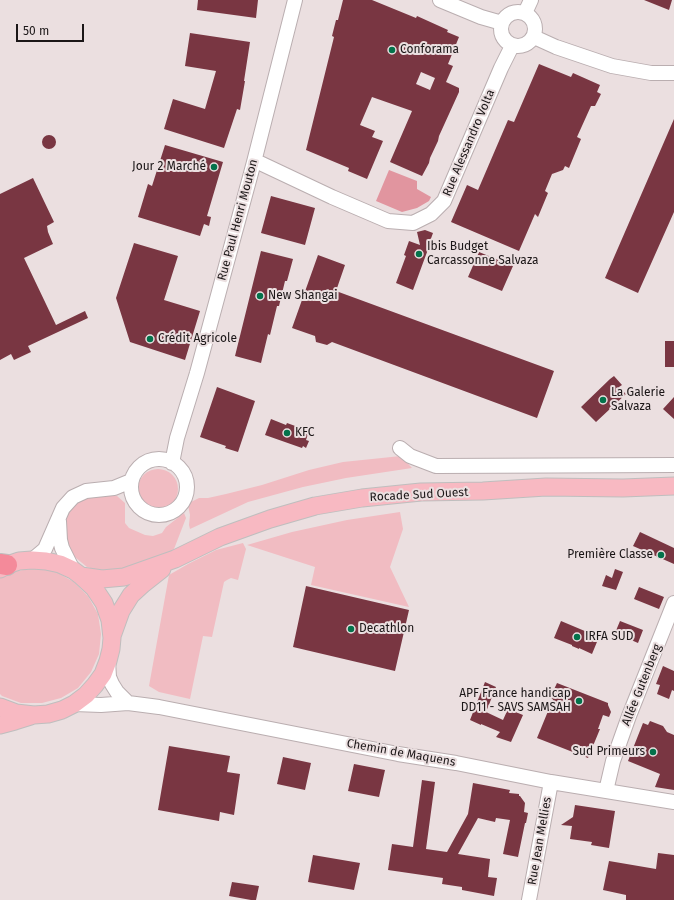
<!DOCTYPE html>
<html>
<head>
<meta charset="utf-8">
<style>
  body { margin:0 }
  #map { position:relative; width:674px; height:900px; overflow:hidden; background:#ebdfe0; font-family:"Fira Sans",sans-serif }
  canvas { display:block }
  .scale { position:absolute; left:16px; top:24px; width:68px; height:18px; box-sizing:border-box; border:2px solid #1b1617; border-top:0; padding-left:5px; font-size:12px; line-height:14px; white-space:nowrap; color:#1b1617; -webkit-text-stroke:3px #ebdfe0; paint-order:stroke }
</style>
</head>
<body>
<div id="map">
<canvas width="674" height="900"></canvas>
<div class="scale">50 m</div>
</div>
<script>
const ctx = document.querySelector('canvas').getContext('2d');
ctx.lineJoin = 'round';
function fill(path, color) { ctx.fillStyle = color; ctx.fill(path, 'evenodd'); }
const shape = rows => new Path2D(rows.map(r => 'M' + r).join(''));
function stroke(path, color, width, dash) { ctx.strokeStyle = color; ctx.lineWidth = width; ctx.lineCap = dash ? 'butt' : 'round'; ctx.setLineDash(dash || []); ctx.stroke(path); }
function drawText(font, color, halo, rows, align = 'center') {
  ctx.font = font + ' "Fira Sans",sans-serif'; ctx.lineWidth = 4; ctx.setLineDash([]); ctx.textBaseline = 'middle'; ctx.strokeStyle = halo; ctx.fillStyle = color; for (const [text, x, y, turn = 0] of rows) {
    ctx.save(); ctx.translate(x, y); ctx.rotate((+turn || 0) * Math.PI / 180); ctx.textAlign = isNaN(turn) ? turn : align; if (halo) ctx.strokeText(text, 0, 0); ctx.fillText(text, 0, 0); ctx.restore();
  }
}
fill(shape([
  [401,456,412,468,346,478,303,487,248,502,190,529,189,525,190,515,188,505,191,502,199,498,208,498,226,494,262,485,309,470,343,462],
  '138 489a20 20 0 1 1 40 0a20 20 0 1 1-40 0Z',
  [105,496,117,496,125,503,125,523,129,528,145,535,153,536,162,533,166,527,184,513,186,518,174,549,166,555,119,573,98,570,87,567,76,558,68,549,64,520,74,506,83,499,92,497],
  [400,512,403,529,390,567,409,607,311,585,315,567,247,545,292,532,347,520],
  [243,543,246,549,238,580,231,578,227,580,224,582,212,637,203,636,190,699,159,692,149,686,169,575,188,564,216,550],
  [37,568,56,572,74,582,88,596,98,614,101,634,99,654,91,672,78,688,61,698,42,703,21,703,2,696,0,694,0,578,16,571]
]), '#f1bcc2');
fill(shape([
  [389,170,417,181,417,189,431,197,429,201,417,208,402,212,376,201]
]), '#e1959f');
fill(shape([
  [198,0,258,0,256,18,197,10],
  [343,0,372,0,416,18,417,16,448,30,447,32,459,37,448,64,453,66,446,82,459,88,459,92,439,136,438,141,430,158,429,163,422,176,390,162,412,111,372,97,360,125,375,131,372,137,383,141,367,179,348,171,349,168,306,150,334,37,332,36,336,20,338,20],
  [421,72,435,78,430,90,416,84],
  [644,0,672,0,669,10],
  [190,33,250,42,244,81,245,81,240,110,237,109,224,148,164,129,173,99,205,109,216,71,185,66],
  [539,64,571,77,573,73,600,85,597,92,601,94,595,106,591,106,577,137,581,139,569,168,565,166,563,170,552,174,545,191,548,193,538,217,535,214,519,251,451,222,467,185,478,190,508,120,514,122],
  [674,119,674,212,638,293,605,278],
  '42 142a7 7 0 1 1 14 0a7 7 0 1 1-14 0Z',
  [165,145,223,162,207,216,211,217,209,226,204,224,200,236,138,217,148,184,152,186],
  [33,178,54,222,47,226,48,232,53,244,24,258,56,325,85,311,88,318,28,346,31,352,14,360,11,354,0,360,0,194],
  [271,196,315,208,305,245,261,233],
  [425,230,433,233,429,244,430,244,413,290,396,283,406,256,404,255,409,241,420,245,417,232],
  [134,243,178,256,164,300,200,311,185,360,130,342,116,298],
  [261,251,293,259,287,281,285,281,279,306,277,306,270,335,268,334,261,363,235,356],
  [479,252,513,266,502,291,468,277],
  [318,255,345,265,336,291,554,371,537,418,332,342,327,345,316,342,315,336,292,328],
  [665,341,674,341,674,367,665,367],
  [614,376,622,385,619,387,626,394,596,422,581,407,610,379],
  [217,387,255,401,238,452,225,448,226,446,200,437],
  [674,397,674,419,663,409],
  [271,419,286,425,287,423,309,431,306,440,309,441,306,448,303,446,302,448,265,435],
  [640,532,674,548,674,564,633,546],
  [615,569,623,572,616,590,602,586,606,575,612,578],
  [306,586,409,610,395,671,293,647],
  [639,587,664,597,659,609,634,599],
  [561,621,599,637,592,654,579,648,579,649,572,646,572,645,554,638],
  [620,621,643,630,638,643,615,633],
  [663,666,674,671,674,691,672,690,669,699,657,694,660,685,656,684],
  [485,682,496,687,486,712,503,720,508,709,523,715,511,742,496,737,500,732,481,724,481,725,470,720],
  [557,683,608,703,608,705,611,712,609,717,603,715,598,729,600,729,588,758,537,738,553,699,550,698],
  [650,721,663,726,667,732,674,735,674,790,655,787,660,774,628,761,643,723,648,725],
  [169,746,230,756,227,772,240,774,234,815,220,812,219,821,158,810],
  [283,757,311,763,305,790,277,784],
  [354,764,385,770,379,797,348,791],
  [422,780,435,782,426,849,447,852,468,814,473,783,510,790,509,793,519,794,519,796,520,796,525,803,524,812,528,813,526,823,525,823,518,857,503,854,510,820,496,818,495,822,478,818,458,854,490,859,488,877,497,878,494,896,462,890,462,887,442,884,443,878,388,870,392,844,413,847],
  [575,805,615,811,609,848,591,845,592,842,570,839,572,826,561,825,573,817],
  [658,853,674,855,674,900,626,900,626,895,603,890,609,861,656,869],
  [313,855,360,863,354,890,308,882],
  [232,882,259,886,256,900,251,900,229,896]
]), '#793642');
const minor = shape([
  [440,0,481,17,502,23],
  '501 29a17 17 0 1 1 34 0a17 17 0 1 1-34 0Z',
  [525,13,531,0],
  [534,37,556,47,612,66,651,73,674,73],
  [254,162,260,163,332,197,388,221,413,223,431,214,444,201,501,68,512,46],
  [400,448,410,456,436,466,674,465],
  '131 487a28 28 0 1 1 56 0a28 28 0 1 1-56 0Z',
  [172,463,177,438,197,373,254,162,295,0],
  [59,521,60,540,62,548,73,570],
  [32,560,45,549,63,508,73,497,86,491,114,488,131,481],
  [108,661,109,677,112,684,117,692,128,703],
  [74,704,101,705,128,703,159,707,398,754,456,763,551,782,674,802],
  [606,791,613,761,629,716,674,603],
  [529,900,551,782]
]);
const major = shape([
  [0,569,7,565,19,561,32,560,46,561,60,564,73,570,81,576,94,588,104,603,110,620,112,638,111,649,108,661,103,674,95,685,86,695,74,704,62,710,48,714,34,715,16,713,0,707],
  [81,576,102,579,124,577,175,559,220,537,270,519,315,506,362,498,421,492,483,491,546,487,623,488,674,486],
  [112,636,121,611,131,595,143,584,162,569],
  [0,725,15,721,31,716]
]);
const highway = shape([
  [0,564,7,565]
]);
stroke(minor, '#baaeb0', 16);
stroke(major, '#bfbebe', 19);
stroke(highway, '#bfbebe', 22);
stroke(minor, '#fff', 14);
stroke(major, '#f8b9c2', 17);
stroke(highway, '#f48a9a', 20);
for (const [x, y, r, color] of [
  [392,50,4,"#04724b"],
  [214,167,4,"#04724b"],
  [419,254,4,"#04724b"],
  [260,296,4,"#04724b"],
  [150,339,4,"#04724b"],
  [603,400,4,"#04724b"],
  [287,433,4,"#04724b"],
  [661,555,4,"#04724b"],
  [351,629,4,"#04724b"],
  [577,637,4,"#04724b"],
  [579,701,4,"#04724b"],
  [653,752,4,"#04724b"]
]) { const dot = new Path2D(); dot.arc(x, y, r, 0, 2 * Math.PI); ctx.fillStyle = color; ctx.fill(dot); stroke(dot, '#ebdfe0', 1.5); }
drawText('12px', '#1b1617', '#ebdfe0', [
  ["Conforama",400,50],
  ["Jour 2 Marché",206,167,"right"],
  ["Ibis Budget",427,247],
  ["Carcassonne Salvaza",427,261],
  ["New Shangai",268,296],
  ["Crédit Agricole",158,339],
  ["La Galerie",611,393],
  ["Salvaza",611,407],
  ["KFC",295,433],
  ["Première Classe",653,555,"right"],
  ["Decathlon",359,629],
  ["IRFA SUD",585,637],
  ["APF France handicap",571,694,"right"],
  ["DD11 - SAVS SAMSAH",571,708,"right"],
  ["Sud Primeurs",645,752,"right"]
], 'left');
drawText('12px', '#1b1617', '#ebdfe0', [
  ["Rue Alessandro Volta",469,143,-67],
  ["Rue Paul Henri Mouton",238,220,-75],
  ["Rocade Sud Ouest",419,495,-3],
  ["Allée Gutenberg",642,685,-68],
  ["Chemin de Maquens",401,753,10],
  ["Rue Jean Mellies",540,841,-80]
]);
</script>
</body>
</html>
